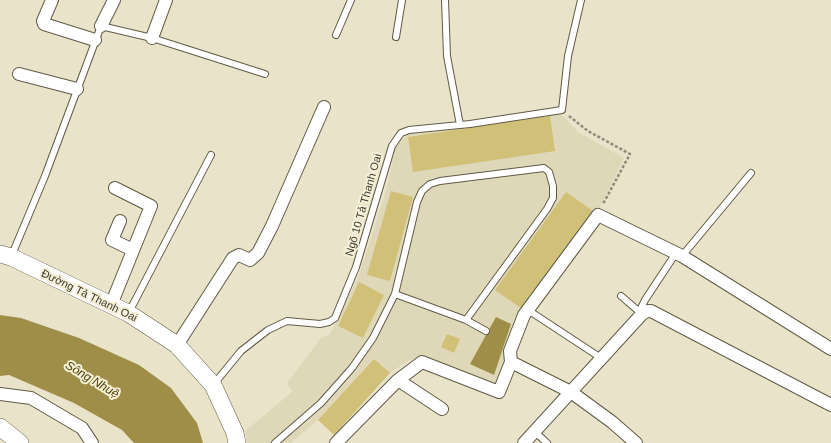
<!DOCTYPE html>
<html>
<head>
<meta charset="utf-8">
<style>
  body { margin:0 }
  canvas { display:block; background:#e9e3ca }
</style>
</head>
<body>
<canvas width="831" height="443"></canvas>
<script>
const ctx = document.querySelector('canvas').getContext('2d');
ctx.lineJoin = 'round';
function fill(path, color) { ctx.fillStyle = color; ctx.fill(path, 'evenodd'); }
const shape = rows => new Path2D(rows.map(r => 'M' + r).join(''));
function stroke(path, color, width, dash) { ctx.strokeStyle = color; ctx.lineWidth = width; ctx.lineCap = dash ? 'butt' : 'round'; ctx.setLineDash(dash || []); ctx.stroke(path); }
function drawText(font, color, halo, rows, align = 'center') {
  ctx.font = font + ' Arial,sans-serif'; ctx.lineWidth = 4; ctx.setLineDash([]); ctx.textBaseline = 'middle'; ctx.strokeStyle = halo; ctx.fillStyle = color; for (const [text, x, y, turn = 0] of rows) {
    ctx.save(); ctx.translate(x, y); ctx.rotate((+turn || 0) * Math.PI / 180); ctx.textAlign = isNaN(turn) ? turn : align; if (halo) ctx.strokeText(text, 0, 0); ctx.fillText(text, 0, 0); ctx.restore();
  }
}
fill(shape([
  [559,112,578,132,624,158,597,213,516,326,496,386,424,355,408,361,390,373,334,435,318,420,291,443,247,443,245,431,292,392,287,383,321,338,330,334,359,275,387,187,396,146,406,135]
]), '#dfd8b8');
fill(shape([
  [0,315,21,318,79,338,139,365,171,388,197,423,203,443,134,443,122,430,74,403,9,375,0,376],
  [496,317,511,324,494,375,470,364]
]), '#9f8e47');
fill(shape([
  [550,116,555,151,413,172,408,137],
  [391,191,413,197,390,281,367,275],
  [566,192,593,211,522,309,495,290],
  [359,282,384,295,363,338,338,326],
  [447,334,460,339,454,353,441,347],
  [374,359,390,373,334,435,318,420]
]), '#d1c078');
const lane = shape([
  [445,0,447,56,460,125],
  [336,35,351,0],
  [396,37,402,0],
  [682,256,751,173],
  [11,257,45,176,101,26,152,38,265,74],
  [395,294,466,320,486,331],
  [621,296,642,314],
  [528,310,601,358],
  [129,312,211,155],
  [642,314,641,308,645,300,676,253],
  [214,384,241,351,268,330,287,321,320,324,329,322,335,318,356,267,392,146,401,133,409,130,470,124,562,110,568,56,581,0],
  [534,431,547,443],
  [275,443,321,403,352,368,373,338,395,294,417,202,422,191,430,184,440,181,544,168,549,172,553,186,553,198,547,209,466,320]
]);
const street = shape([
  [52,0,43,21,44,24,95,40],
  [101,26,114,0],
  [152,38,166,0],
  [19,74,77,89],
  [120,221,112,240,133,250],
  [111,305,151,206,115,188],
  [177,345,233,258,239,255,250,260,258,253,272,226,324,107],
  [511,362,571,392,612,422,636,443],
  [398,380,442,409],
  [0,394,31,398,82,428,92,443],
  [336,443,398,380,422,362,499,392,511,362,510,351,524,315,598,215,682,256,831,349],
  [524,443,642,314,647,311,651,311,831,405]
]);
const secondary = shape([
  [0,254,11,257,128,313,177,345,213,385,235,433,237,443],
  [0,427,20,443]
]);
stroke(lane, '#605b46', 8);
stroke(street, '#605b46', 14);
stroke(secondary, '#605b46', 18);
stroke(shape([
  [569,116,588,131,630,154,603,204]
]), '#8f8b7a', 2.5, [3, 2]);
stroke(lane, '#fff', 6);
stroke(street, '#fff', 12);
stroke(secondary, '#fff', 17);
drawText('11px', '#3b392f', '#f6f0d7', [
  ["Ngõ 10 Tả Thanh Oai",364,205,-74],
  ["Đường Tả Thanh Oai",89,296,26]
]);
drawText('italic 12px', '#483c00', '#f6f0d7', [
  ["Sông Nhuệ",92,380,31]
]);
</script>
</body>
</html>
